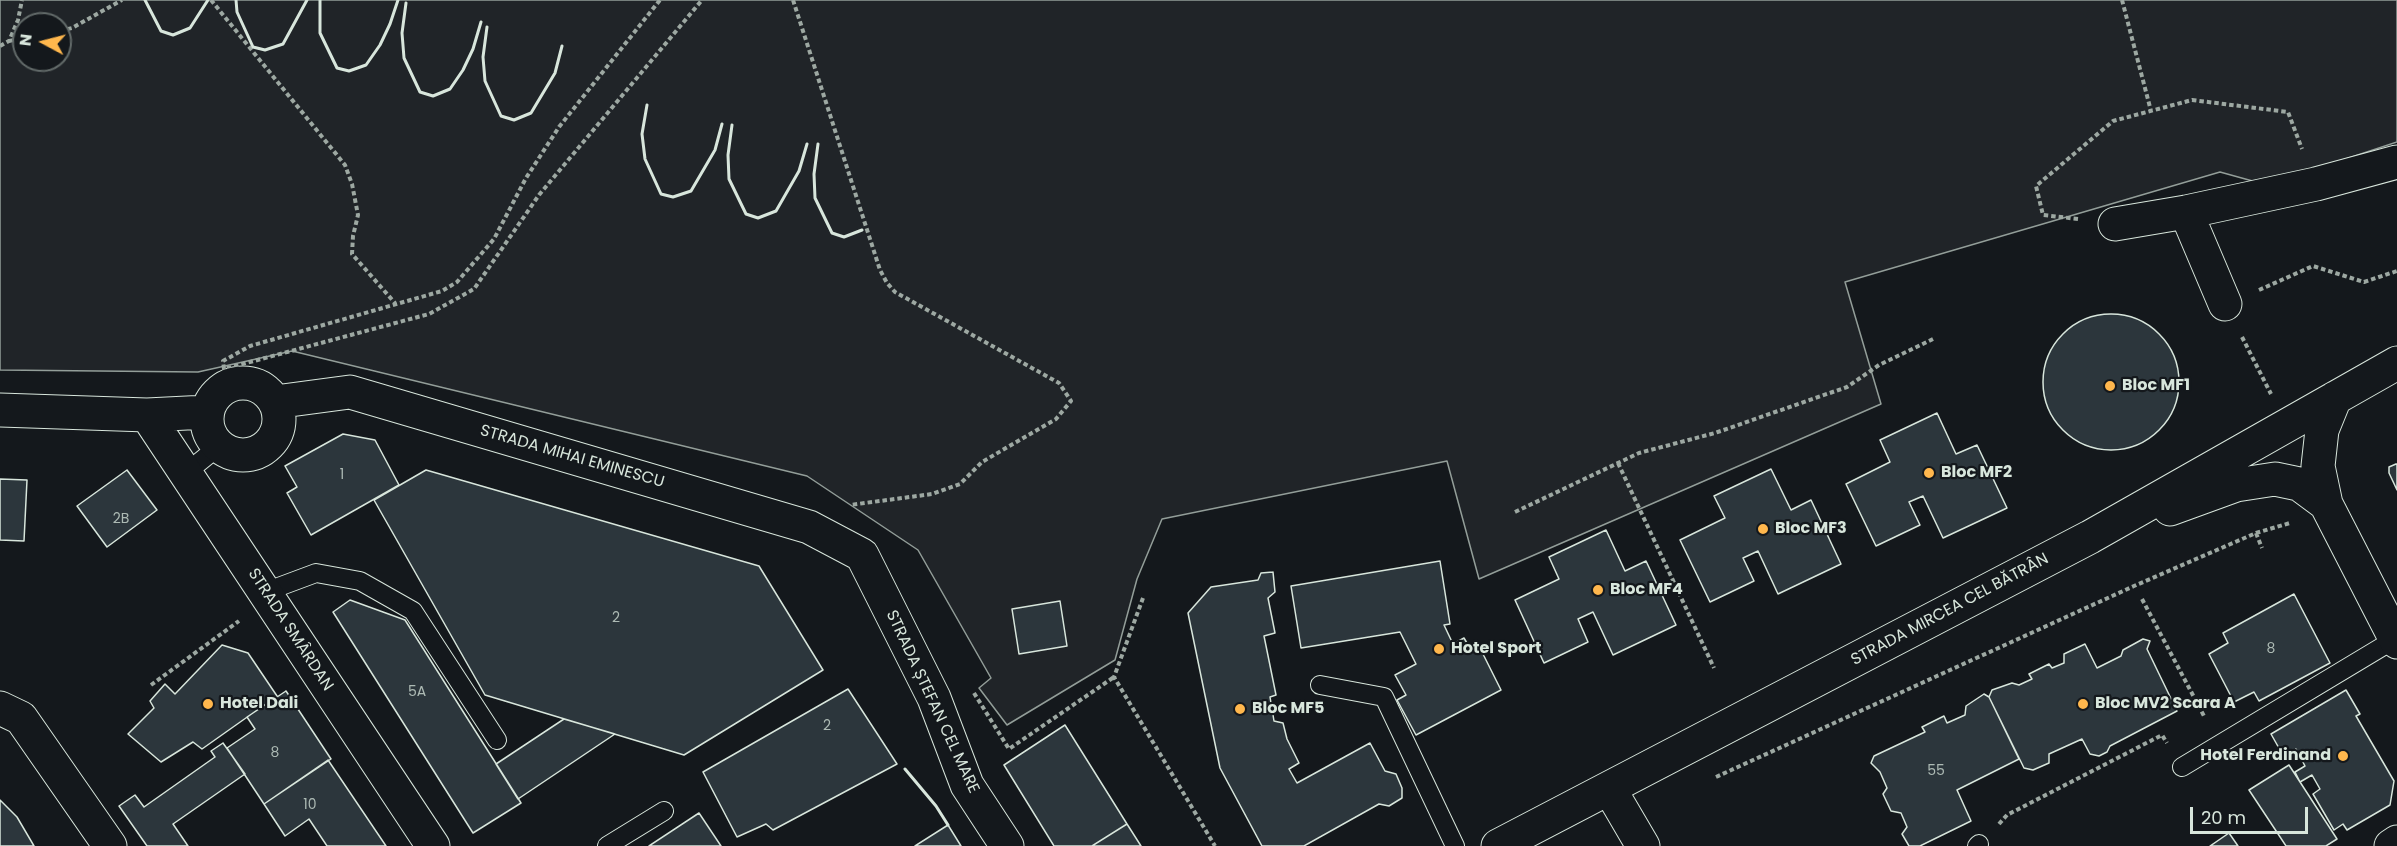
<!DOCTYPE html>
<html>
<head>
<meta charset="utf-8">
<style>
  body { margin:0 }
  #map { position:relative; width:2397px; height:846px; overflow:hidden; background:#14181c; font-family:Poppins,sans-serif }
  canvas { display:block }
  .north { position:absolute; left:12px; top:12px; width:60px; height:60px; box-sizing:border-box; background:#14181c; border:2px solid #626a69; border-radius:50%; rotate:277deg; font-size:16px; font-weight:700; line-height:24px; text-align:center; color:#d8e6dc }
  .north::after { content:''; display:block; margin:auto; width:21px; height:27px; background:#ffb74d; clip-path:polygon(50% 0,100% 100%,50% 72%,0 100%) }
  .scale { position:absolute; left:2190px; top:807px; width:118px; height:27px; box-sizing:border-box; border:3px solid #d8e6dc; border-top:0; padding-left:8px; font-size:18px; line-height:21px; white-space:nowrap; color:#d8e6dc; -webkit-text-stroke:4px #14181c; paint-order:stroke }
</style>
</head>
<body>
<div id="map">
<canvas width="2397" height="846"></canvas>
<div class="north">N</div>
<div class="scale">20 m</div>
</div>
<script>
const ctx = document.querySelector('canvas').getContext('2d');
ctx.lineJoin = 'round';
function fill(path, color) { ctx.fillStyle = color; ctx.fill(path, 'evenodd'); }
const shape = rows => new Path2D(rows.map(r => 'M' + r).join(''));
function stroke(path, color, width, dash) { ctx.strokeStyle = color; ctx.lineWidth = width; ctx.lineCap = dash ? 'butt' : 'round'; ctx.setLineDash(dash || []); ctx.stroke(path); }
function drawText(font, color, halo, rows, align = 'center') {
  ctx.font = font + ' Poppins,sans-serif'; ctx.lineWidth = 4.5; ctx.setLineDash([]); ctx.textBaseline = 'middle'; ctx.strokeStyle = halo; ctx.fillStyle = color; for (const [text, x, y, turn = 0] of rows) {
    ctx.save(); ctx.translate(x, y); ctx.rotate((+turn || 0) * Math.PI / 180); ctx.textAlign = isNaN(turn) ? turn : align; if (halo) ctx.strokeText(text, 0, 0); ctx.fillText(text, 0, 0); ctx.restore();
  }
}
const green = shape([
  [0,0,2397,0,2397,142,2267,185,2220,172,1845,282,1881,404,1479,579,1447,461,1162,519,1137,579,1115,660,1007,725,979,688,991,678,918,550,807,476,292,351,198,372,0,370,0,0],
  [24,24,60,24,60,60,24,60,24,24]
]);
fill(green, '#202428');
stroke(green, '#939e99', 1.5);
const building = shape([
  '2043 382a68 68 0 1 1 136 0a68 68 0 1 1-136 0Z',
  [1937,413,1956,454,1977,445,2007,508,1943,538,1923,496,1909,502,1920,525,1876,546,1846,484,1890,462,1880,440,1937,413],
  [343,434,375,440,399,485,311,535,287,493,297,487,285,466,343,434],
  [2396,464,2397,464,2397,490,2389,473,2389,467,2396,464],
  [1771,469,1791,510,1811,500,1841,564,1778,594,1758,551,1743,558,1754,581,1710,602,1680,540,1725,518,1714,496,1771,469],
  [127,470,157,510,107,547,77,506,127,470],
  [426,470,759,566,823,670,684,755,485,695,374,500,426,470],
  [0,479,27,480,24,541,0,540,0,479],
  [1606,530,1625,571,1646,561,1676,625,1613,655,1593,612,1578,619,1588,642,1544,663,1515,600,1559,579,1549,557,1606,530],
  [1440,561,1450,624,1444,625,1453,644,1464,638,1471,650,1479,646,1501,690,1416,735,1397,700,1406,695,1395,675,1416,664,1400,632,1301,648,1291,586,1440,561],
  [1273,572,1275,592,1268,598,1275,633,1264,636,1276,695,1270,697,1274,721,1283,723,1287,739,1299,763,1289,769,1297,783,1370,743,1385,771,1396,774,1402,788,1402,798,1389,806,1379,804,1304,846,1262,846,1220,768,1188,613,1211,587,1258,580,1261,573,1273,572],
  [2294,594,2330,663,2259,701,2254,692,2234,702,2209,654,2228,643,2223,633,2294,594],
  [350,600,405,620,521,803,473,833,333,612,350,600],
  [1060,601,1067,646,1019,654,1012,609,1060,601],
  [2143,639,2150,641,2147,649,2177,711,2110,746,2107,752,2099,756,2090,754,2082,739,2049,754,2049,763,2033,770,2024,768,1989,697,1992,690,2012,683,2019,685,2032,679,2029,674,2049,664,2052,668,2064,663,2064,654,2085,644,2097,668,2121,656,2123,650,2143,639],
  [222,645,248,653,277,696,202,749,193,742,161,762,128,734,154,708,150,701,165,684,175,694,222,645],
  [848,689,897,764,773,830,766,824,737,837,703,772,848,689],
  [2346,690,2360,714,2356,716,2394,781,2390,805,2347,830,2343,824,2334,830,2313,794,2320,789,2312,775,2300,782,2295,772,2305,766,2296,749,2284,757,2271,734,2346,690],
  [286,691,331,759,264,804,227,748,255,729,247,717,286,691],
  [1984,694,1989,697,2019,759,1957,790,1971,821,1920,846,1909,846,1902,834,1907,827,1901,813,1891,811,1883,794,1887,788,1880,772,1871,763,1874,756,1925,732,1922,727,1944,716,1947,723,1965,715,1966,706,1984,694],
  [564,719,615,734,518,799,496,764,564,719],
  [1065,725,1127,824,1092,846,1054,846,1004,765,1065,725],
  [223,743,245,774,173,824,188,846,147,846,119,806,135,795,144,807,215,757,211,751,223,743],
  [328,760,386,846,327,846,309,819,285,836,264,804,328,760],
  [2289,765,2337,839,2326,846,2286,846,2249,790,2289,765],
  [0,800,17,817,34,846,0,846,0,800],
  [699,813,721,846,649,846,699,813],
  [1127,824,1141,846,1092,846,1127,824],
  [948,825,961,846,915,846,948,825],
  [2229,833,2238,846,2210,846,2229,833]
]);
fill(building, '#2c363c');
stroke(building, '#d8e6dc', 1.5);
const lane = shape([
  [186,473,219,446],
  [265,592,316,573,360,581,413,611,497,740],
  [1320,685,1384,697,1455,846],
  [2182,767,2395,639],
  [607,846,664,811],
  [1977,846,1979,844]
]);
const street = shape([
  [2186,212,2225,304],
  [2115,224,2186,212,2316,184,2397,162],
  '207 419a36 36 0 1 1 72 0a36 36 0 1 1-72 0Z',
  [275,402,350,392,809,527,862,555,934,698,967,785,1007,846],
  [0,410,147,415,207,412],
  [147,415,433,846],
  [0,708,21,718,110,846],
  [2391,846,2397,842]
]);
const secondary = shape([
  [2326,504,2318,466,2322,430,2335,398],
  [2170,509,2236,485,2275,479,2299,484,2326,504,2397,642],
  [1609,788,1643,846],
  [1498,846,2090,537,2397,363]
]);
stroke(lane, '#d8e6dc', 20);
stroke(street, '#d8e6dc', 35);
stroke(secondary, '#d8e6dc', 35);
stroke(shape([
  [211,0,345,165,352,184,358,215,353,236,352,254,395,303],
  [793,0,880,270,887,283,895,292,1059,383,1071,401,1056,419,982,462,960,484,932,494,850,505],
  [2122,0,2151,111],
  [60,31,72,28,122,0],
  [9,41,24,38],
  [0,46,9,41,18,20,22,0],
  [2078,219,2043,215,2036,186,2113,121,2192,100,2288,112,2302,149],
  [2259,290,2313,266,2364,282,2397,271],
  [2242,337,2271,394],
  [224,369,223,361,250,346,442,291,457,282,494,239,526,178,559,127,660,0],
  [225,381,224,369,429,314,474,289,539,195,702,0],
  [1618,463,1714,668],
  [1515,512,1639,453,1715,433,1847,387,1879,365,1933,339],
  [2256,533,2262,548],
  [1143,598,1114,677,1215,846],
  [2142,599,2205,718],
  [151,685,239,621],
  [974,693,1009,749,1114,677],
  [1716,777,2134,586,2256,533,2290,523],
  [1999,824,2007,815,2162,735,2167,743]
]), '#9da8a2', 4, [4.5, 3]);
stroke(lane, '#14181c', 18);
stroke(street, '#14181c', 33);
stroke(secondary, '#14181c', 33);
stroke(shape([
  [145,0,161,31,173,35,190,28,208,0],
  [236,0,237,12,253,47,265,50,283,44,307,0],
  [320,0,320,33,337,68,349,71,366,65,380,45,390,24,398,0],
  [406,3,402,33,404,58,420,92,433,96,450,89,463,70,473,49,481,22],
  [487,27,483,57,485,81,501,116,514,120,531,113,555,73,562,46],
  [647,105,642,134,645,159,661,194,673,197,691,191,715,150,722,124],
  [732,125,728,155,729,179,746,214,758,218,776,211,799,171,807,144],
  [818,144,814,174,815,198,832,233,844,237,862,230],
  [905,769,936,806,948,825]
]), '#d8e6dc', 3);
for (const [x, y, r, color] of [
  [2110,386,6,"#ffb74d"],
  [1929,473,6,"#ffb74d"],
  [1763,529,6,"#ffb74d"],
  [1598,590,6,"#ffb74d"],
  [1439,649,6,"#ffb74d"],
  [208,704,6,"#ffb74d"],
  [2083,704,6,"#ffb74d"],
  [1240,709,6,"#ffb74d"],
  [2343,756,6,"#ffb74d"]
]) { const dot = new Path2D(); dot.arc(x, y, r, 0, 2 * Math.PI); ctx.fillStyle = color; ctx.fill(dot); stroke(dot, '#14181c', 2); }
drawText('14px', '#adbab4', null, [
  ["1",342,475],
  ["2B",121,519],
  ["2",616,618],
  ["8",2271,649],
  ["5A",417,692],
  ["2",827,726],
  ["8",275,753],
  ["55",1936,771],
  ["10",310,805]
]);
drawText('bold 16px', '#d8e6dc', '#14181c', [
  ["Bloc MF1",2122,386],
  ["Bloc MF2",1941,473],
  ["Bloc MF3",1775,529],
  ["Bloc MF4",1610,590],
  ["Hotel Sport",1451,649],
  ["Hotel Dali",220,704],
  ["Bloc MV2 Scara A",2095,704],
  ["Bloc MF5",1252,709],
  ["Hotel Ferdinand",2331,756,"right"]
], 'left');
drawText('16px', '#d8e6dc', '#14181c', [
  ["STRADA MIHAI EMINESCU",572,457,16],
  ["STRADA MIRCEA CEL BĂTRÂN",1950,610,-28],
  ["STRADA SMÂRDAN",290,630,57],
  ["STRADA ȘTEFAN CEL MARE",932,702,65]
]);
</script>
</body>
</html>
